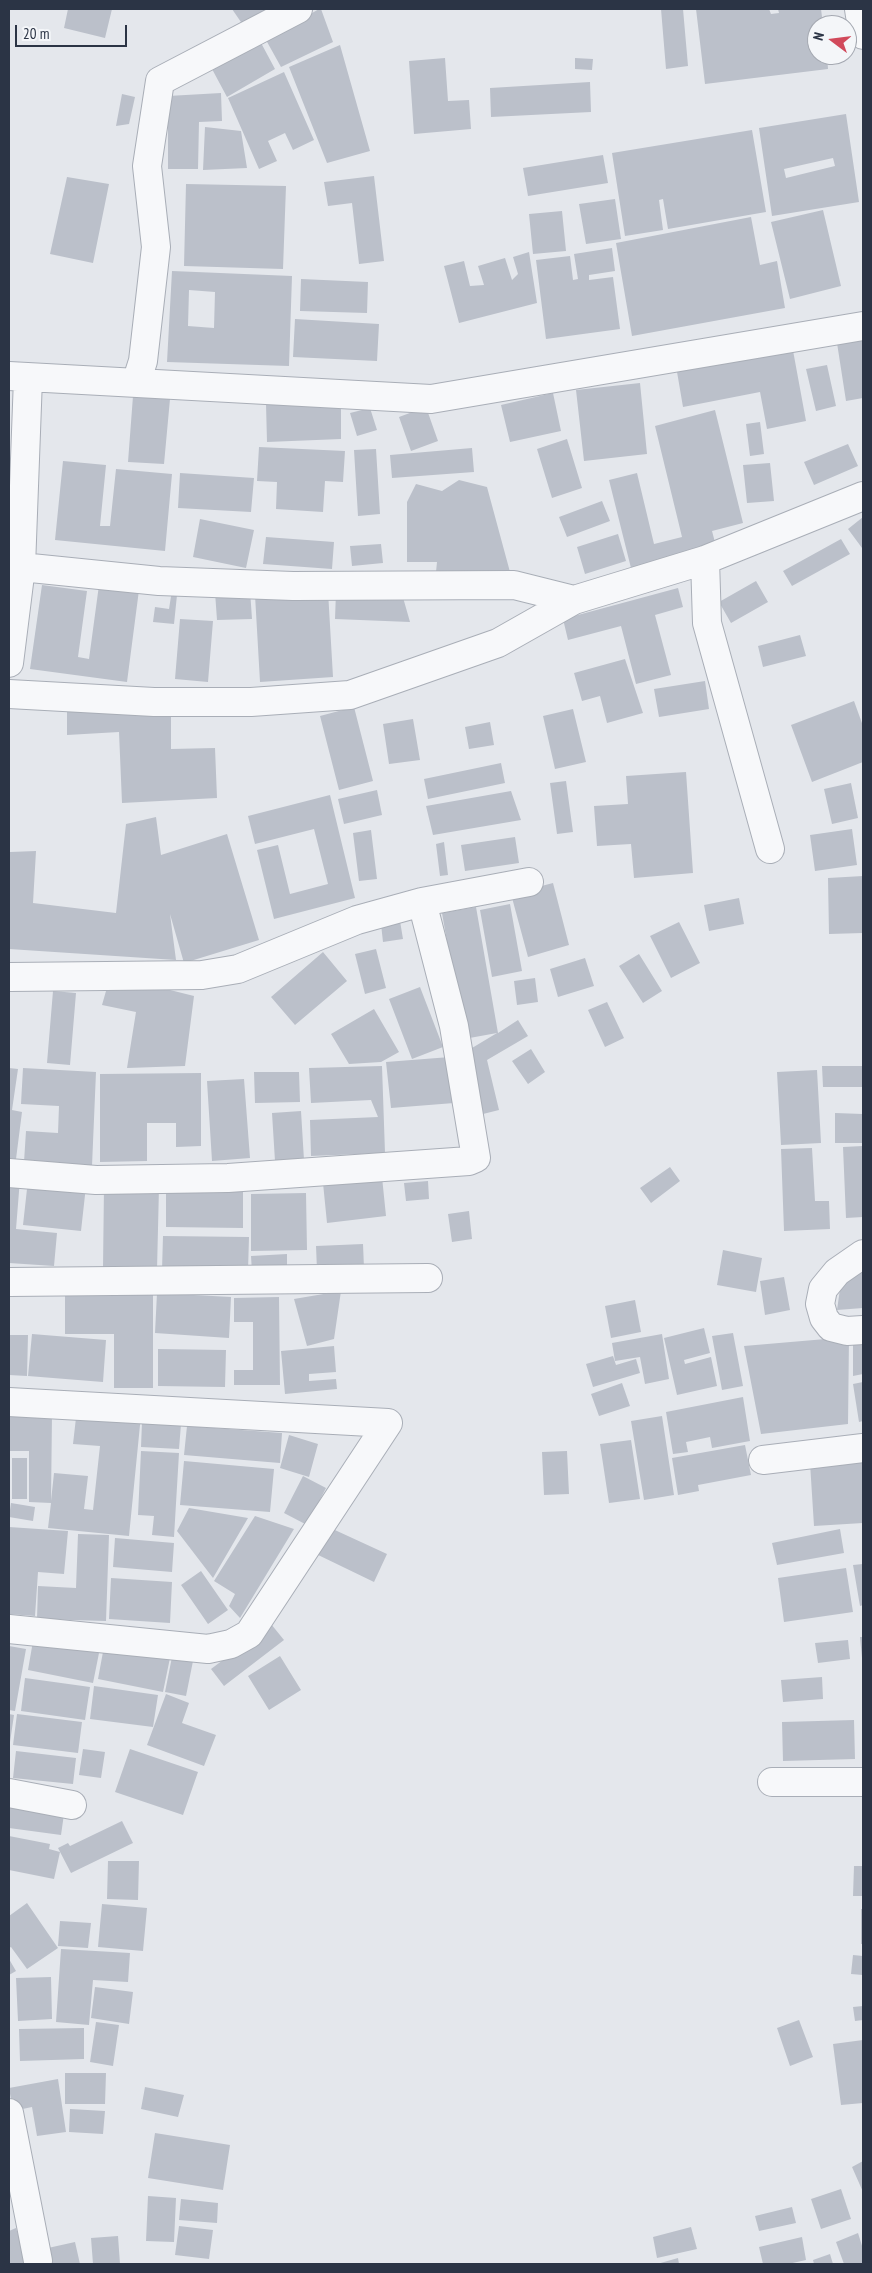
<!DOCTYPE html>
<html>
<head>
<meta charset="utf-8">
<style>
  body { margin:0 }
  #map { position:relative; width:872px; height:2273px; overflow:hidden; background:#e4e7ec; font-family:"PT Sans Narrow",sans-serif }
  canvas { display:block }
  .frame { position:absolute; inset:0; border:10px solid #2b3445; pointer-events:none }
  .north { position:absolute; left:807px; top:15px; width:50px; height:50px; box-sizing:border-box; background:#f4f6f9; border:1px solid #a4a8b1; border-radius:50%; rotate:285deg; font-size:14px; font-weight:700; line-height:20px; text-align:center; color:#2b3445 }
  .north::after { content:''; display:block; margin:auto; width:18px; height:22px; background:#d1495b; clip-path:polygon(50% 0,100% 100%,50% 72%,0 100%) }
  .scale { position:absolute; left:15px; top:25px; width:112px; height:22px; box-sizing:border-box; border:2px solid #2b3445; border-top:0; padding-left:6px; font-size:15px; line-height:18px; white-space:nowrap; color:#2b3445; -webkit-text-stroke:4px #f4f6f9; paint-order:stroke }
</style>
</head>
<body>
<div id="map">
<canvas width="872" height="2273"></canvas>
<div class="frame"></div>
<div class="north">N</div>
<div class="scale">20 m</div>
</div>
<script>
const ctx = document.querySelector('canvas').getContext('2d');
ctx.lineJoin = 'round';
function fill(path, color) { ctx.fillStyle = color; ctx.fill(path, 'evenodd'); }
const shape = rows => new Path2D(rows.map(r => 'M' + r).join(''));
function stroke(path, color, width, dash) { ctx.strokeStyle = color; ctx.lineWidth = width; ctx.lineCap = dash ? 'butt' : 'round'; ctx.setLineDash(dash || []); ctx.stroke(path); }
fill(shape([
  [68,9,112,9,105,38,64,28],
  [232,9,267,9,243,25],
  [319,9,321,9,333,42,281,67,266,40],
  [661,9,683,9,688,66,666,69],
  [696,9,769,9,771,14,779,13,778,9,821,9,823,25,817,25,817,55,827,55,828,69,705,84],
  [260,41,275,69,227,97,212,69],
  [340,45,370,151,327,163,289,67],
  [445,58,448,101,469,100,471,129,414,134,409,61],
  [575,58,593,59,592,70,575,69],
  [284,72,314,140,293,150,285,133,268,141,277,161,259,169,228,98],
  [590,82,591,112,491,117,490,88],
  [221,93,222,121,199,122,198,169,168,169,168,96],
  [122,94,135,97,129,124,116,126],
  [846,114,859,202,772,216,759,128],
  [833,158,835,166,786,178,784,169],
  [205,127,241,131,247,168,203,170],
  [752,130,766,212,668,229,663,199,659,200,663,230,625,236,612,153],
  [603,155,608,183,528,196,523,168],
  [374,176,384,261,359,264,352,203,328,206,324,182],
  [67,177,109,184,93,263,50,254],
  [186,184,286,186,283,269,184,266],
  [615,199,621,239,586,244,579,204],
  [823,210,841,286,790,299,771,222],
  [562,211,566,251,533,254,529,214],
  [751,217,760,265,777,261,785,308,632,336,616,243],
  [612,248,615,271,589,275,589,280,613,277,620,329,546,339,536,260,570,256,573,280,578,279,574,254],
  [529,252,537,303,459,323,444,266,464,261,470,286,484,285,478,266,505,258,512,280,518,274,513,257],
  [172,271,292,276,289,366,167,362],
  [189,290,215,292,214,328,188,326],
  [301,279,368,282,367,313,300,311],
  [295,319,379,324,377,361,293,357],
  [863,339,863,398,846,401,837,343],
  [792,345,806,421,767,429,760,392,683,407,676,366],
  [827,365,836,406,816,411,806,369],
  [640,383,647,454,584,461,576,390],
  [553,393,561,431,510,442,501,405],
  [133,396,170,399,164,464,128,462],
  [341,401,341,439,267,442,266,404],
  [426,407,438,441,411,451,399,417],
  [370,408,377,430,357,436,350,413],
  [715,410,743,523,712,531,717,550,632,572,609,480,637,473,654,544,682,537,655,426],
  [760,422,764,454,750,456,746,424],
  [567,439,582,488,552,498,537,449],
  [848,444,858,466,814,485,804,462],
  [259,447,345,451,343,482,325,481,323,512,276,509,277,482,257,481],
  [472,448,474,472,392,478,390,455],
  [376,449,380,514,358,516,354,450],
  [63,461,106,465,100,526,110,526,116,469,172,474,165,551,55,540],
  [770,463,774,501,747,503,743,465],
  [180,473,254,478,251,512,178,508],
  [459,480,487,487,510,572,436,572,437,562,407,562,407,502,416,484,442,491],
  [602,501,610,521,567,537,559,517],
  [863,517,863,547,862,548,848,529],
  [200,519,254,530,246,568,193,557],
  [618,534,626,561,585,574,577,547],
  [266,537,334,542,332,569,263,564],
  [841,539,850,554,792,586,783,571],
  [381,544,383,563,352,566,350,546],
  [756,581,768,602,731,623,719,602],
  [42,585,87,591,78,657,89,659,99,585,139,590,127,682,30,669],
  [678,588,683,607,655,615,671,675,636,684,621,626,568,640,563,619],
  [172,590,177,595,174,624,153,622,155,607,169,609],
  [250,590,252,619,217,620,215,592],
  [328,591,333,677,260,682,255,595],
  [336,592,402,594,410,622,335,619],
  [180,619,213,621,208,682,175,679],
  [800,635,806,656,763,667,758,646],
  [625,659,643,713,607,723,600,696,582,701,574,673],
  [705,681,709,709,659,717,654,689],
  [854,701,863,726,863,762,812,782,791,725],
  [171,706,171,749,215,748,217,798,122,803,119,732,67,735,67,707],
  [354,707,373,781,339,790,320,716],
  [573,709,586,762,555,769,543,716],
  [413,719,420,760,389,764,383,724],
  [490,722,494,745,469,749,465,727],
  [501,763,505,783,428,799,424,779],
  [686,772,693,873,634,878,631,844,597,846,594,806,628,804,626,776],
  [566,781,573,832,557,834,550,783],
  [851,783,858,818,832,824,824,789],
  [377,790,382,815,344,824,338,799],
  [511,791,521,820,433,835,426,806],
  [330,795,355,898,274,919,257,850,278,845,290,894,328,884,314,829,255,844,248,816],
  [156,817,161,855,227,834,259,940,184,963,170,914,176,960,9,949,10,852,36,851,33,903,116,913,126,824],
  [852,829,857,865,815,871,810,835],
  [371,830,377,879,359,881,353,833],
  [515,837,519,863,465,871,461,845],
  [444,842,448,875,440,876,436,844],
  [863,876,863,933,829,934,828,878],
  [553,883,569,945,528,957,511,894],
  [739,898,744,924,709,931,704,905],
  [510,904,522,971,492,977,480,910],
  [476,907,498,1033,518,1020,528,1036,487,1060,499,1110,483,1114,467,1051,497,1033,464,1039,442,913],
  [400,921,403,939,383,942,381,924],
  [679,922,700,963,671,978,650,936],
  [376,949,386,988,365,994,355,954],
  [323,952,347,981,295,1025,271,997],
  [639,954,662,991,643,1003,619,966],
  [585,958,594,986,558,997,550,969],
  [535,978,538,1002,517,1005,514,981],
  [108,984,162,988,194,996,185,1066,127,1068,136,1012,102,1005],
  [420,987,443,1047,412,1059,389,999],
  [53,991,76,993,70,1065,47,1063],
  [607,1002,624,1038,605,1047,588,1010],
  [374,1009,399,1052,381,1062,349,1064,331,1034],
  [531,1049,545,1072,528,1084,512,1061],
  [450,1057,454,1103,391,1108,386,1062],
  [382,1066,385,1153,311,1156,310,1120,378,1117,371,1100,311,1103,309,1068],
  [822,1066,863,1066,863,1087,823,1087],
  [9,1068,18,1069,12,1110,22,1112,16,1159,9,1158],
  [23,1068,96,1072,92,1166,24,1162,26,1131,58,1133,59,1106,21,1104],
  [817,1070,821,1143,781,1145,777,1072],
  [254,1072,299,1072,300,1102,255,1103],
  [201,1073,201,1146,176,1147,176,1123,147,1123,147,1161,100,1162,100,1074],
  [244,1079,250,1158,212,1161,207,1081],
  [301,1111,304,1160,275,1161,272,1113],
  [835,1113,863,1114,863,1143,835,1143],
  [863,1146,863,1217,846,1218,843,1147],
  [812,1148,815,1201,829,1201,830,1229,784,1231,781,1149],
  [670,1167,680,1181,651,1203,640,1188],
  [382,1177,386,1216,327,1223,323,1183],
  [9,1178,20,1179,16,1229,57,1233,54,1266,9,1263],
  [28,1180,86,1186,81,1231,23,1225],
  [428,1181,429,1199,406,1201,404,1183],
  [166,1183,243,1184,243,1228,166,1227],
  [104,1186,159,1187,157,1270,103,1268],
  [306,1193,307,1250,251,1251,251,1194],
  [469,1211,472,1239,452,1242,448,1214],
  [163,1236,249,1237,248,1271,162,1270],
  [363,1244,364,1268,317,1270,316,1246],
  [723,1250,762,1258,756,1292,717,1285],
  [287,1254,287,1270,252,1272,251,1256],
  [863,1270,863,1308,837,1310,842,1275],
  [784,1277,790,1310,765,1315,760,1281],
  [341,1291,334,1339,307,1346,294,1299],
  [157,1293,231,1297,229,1338,155,1333],
  [65,1295,153,1295,153,1388,114,1388,114,1334,65,1334],
  [279,1297,280,1385,234,1385,234,1370,253,1370,253,1322,234,1322,234,1298],
  [635,1300,641,1332,611,1338,605,1306],
  [704,1328,710,1353,684,1360,685,1364,711,1357,717,1386,677,1395,664,1338],
  [733,1333,743,1386,722,1390,712,1336],
  [32,1334,106,1340,103,1382,28,1376],
  [662,1334,669,1379,645,1384,640,1357,615,1361,612,1343],
  [9,1335,28,1335,27,1376,9,1375],
  [849,1337,848,1424,761,1434,744,1346],
  [863,1337,863,1374,853,1376,853,1339],
  [334,1346,336,1372,309,1374,309,1381,336,1379,337,1389,285,1394,281,1351],
  [158,1349,226,1350,225,1387,158,1386],
  [613,1356,616,1365,636,1359,640,1373,593,1387,586,1364],
  [863,1382,863,1421,859,1422,853,1384],
  [622,1383,630,1406,599,1416,591,1394],
  [743,1397,750,1441,712,1448,710,1437,686,1442,688,1452,673,1454,666,1412],
  [77,1409,141,1415,129,1536,48,1528,51,1503,29,1502,29,1451,10,1451,10,1414,52,1414,51,1501,54,1473,88,1476,84,1509,93,1510,100,1446,73,1444],
  [662,1416,674,1495,644,1500,631,1421],
  [142,1422,181,1424,179,1449,141,1447],
  [187,1426,282,1433,280,1463,184,1455],
  [289,1435,318,1444,309,1477,280,1468],
  [631,1440,640,1499,609,1503,600,1444],
  [745,1445,751,1475,698,1485,699,1491,678,1495,672,1458],
  [141,1451,179,1453,174,1537,152,1535,154,1516,138,1515],
  [567,1451,569,1494,544,1495,542,1452],
  [12,1458,27,1458,27,1499,12,1499],
  [863,1460,863,1523,814,1526,810,1463],
  [184,1461,274,1469,270,1512,180,1505],
  [303,1476,326,1488,307,1525,284,1513],
  [11,1503,35,1507,33,1521,9,1517],
  [189,1508,248,1518,213,1578,177,1531],
  [255,1516,294,1529,240,1618,229,1606,235,1594,214,1581],
  [324,1525,387,1554,374,1582,312,1552],
  [9,1527,68,1531,64,1574,38,1572,35,1616,9,1614],
  [840,1529,844,1553,777,1565,772,1543],
  [78,1534,109,1535,106,1621,37,1619,38,1586,76,1588],
  [115,1538,174,1543,172,1572,113,1567],
  [863,1564,863,1605,860,1606,853,1565],
  [846,1568,853,1612,784,1622,778,1578],
  [201,1571,228,1610,208,1624,181,1585],
  [111,1578,172,1582,170,1623,109,1619],
  [271,1624,284,1640,224,1686,211,1669],
  [860,1637,863,1637,863,1658,862,1658],
  [848,1640,850,1659,818,1663,815,1643],
  [33,1641,99,1653,93,1683,28,1670],
  [105,1641,171,1653,163,1692,98,1679],
  [9,1646,26,1649,15,1711,9,1710],
  [173,1652,194,1656,186,1696,165,1692],
  [280,1656,301,1690,269,1710,248,1676],
  [822,1677,823,1699,783,1702,781,1680],
  [25,1678,90,1687,85,1720,21,1711],
  [94,1686,158,1695,153,1727,90,1719],
  [166,1694,189,1703,182,1723,216,1735,204,1766,147,1745],
  [9,1714,14,1715,10,1742,9,1742],
  [17,1714,82,1722,78,1753,13,1745],
  [854,1720,855,1759,783,1761,782,1722],
  [83,1749,105,1752,101,1778,79,1775],
  [130,1749,198,1772,183,1815,115,1792],
  [16,1751,76,1758,73,1784,13,1778],
  [9,1798,65,1807,61,1835,9,1828],
  [122,1821,133,1843,71,1873,58,1848,68,1843,70,1846],
  [9,1836,50,1844,49,1849,60,1852,54,1879,9,1870],
  [108,1861,139,1861,138,1900,107,1899],
  [854,1866,863,1866,863,1896,853,1896],
  [27,1903,58,1948,27,1969,11,1947,9,1948,9,1916],
  [102,1904,147,1908,143,1951,98,1947],
  [861,1909,863,1909,863,1944,861,1944],
  [60,1921,91,1923,88,1948,58,1946],
  [61,1949,130,1953,128,1982,93,1980,89,2025,56,2022],
  [853,1955,863,1956,863,1975,851,1974],
  [9,1959,16,1971,9,1975],
  [51,1977,52,2019,18,2021,16,1978],
  [95,1987,133,1992,129,2024,91,2018],
  [863,2006,863,2020,855,2021,853,2007],
  [799,2020,813,2057,790,2066,777,2028],
  [96,2022,119,2025,113,2066,90,2062],
  [84,2028,84,2059,20,2061,19,2029],
  [863,2040,863,2103,841,2105,833,2044],
  [65,2073,106,2073,105,2104,65,2104],
  [58,2079,66,2132,37,2136,32,2107,13,2111,9,2088],
  [145,2087,184,2095,178,2117,141,2109],
  [70,2109,105,2111,103,2134,69,2132],
  [155,2133,230,2145,223,2190,148,2178],
  [863,2161,863,2192,852,2167],
  [841,2189,851,2219,821,2229,811,2199],
  [148,2196,176,2198,174,2242,146,2241],
  [181,2199,218,2203,217,2223,179,2220],
  [792,2207,796,2223,759,2231,755,2216],
  [179,2226,213,2230,209,2259,175,2255],
  [691,2227,697,2249,657,2258,653,2237],
  [16,2228,27,2264,9,2264,9,2231],
  [858,2233,863,2249,863,2264,844,2264,836,2242],
  [118,2236,120,2264,93,2264,91,2238],
  [802,2237,806,2260,788,2264,763,2264,759,2247],
  [75,2242,80,2264,51,2264,48,2248],
  [830,2254,833,2264,814,2264,813,2260],
  [678,2258,679,2264,657,2264]
]), '#bbc0ca');
const minor = shape([
  [859,9,863,35],
  [9,376,431,399,863,326],
  [136,383,143,361,156,247,147,166,160,81,298,9],
  [705,560,707,623,770,849],
  [21,567,159,581,293,586,514,585,574,600],
  [9,663,21,567,28,378],
  [9,694,154,702,251,702,350,695,498,643,574,600,705,560,863,496],
  [9,977,202,975,238,969,357,920,422,902,529,882],
  [9,1173,96,1180,228,1178,469,1161,476,1158,454,1026,422,902],
  [863,1254,837,1272,823,1289,820,1304,824,1318,831,1327,847,1331,863,1330],
  [9,1282,428,1278],
  [9,1402,388,1423],
  [763,1460,863,1448],
  [9,1629,208,1649,231,1644,249,1634,388,1423],
  [772,1782,863,1782],
  [9,1793,72,1805],
  [9,2113,38,2261]
]);
stroke(minor, '#a9aeb7', 30);
stroke(minor, '#f7f8fa', 28);
</script>
</body>
</html>
